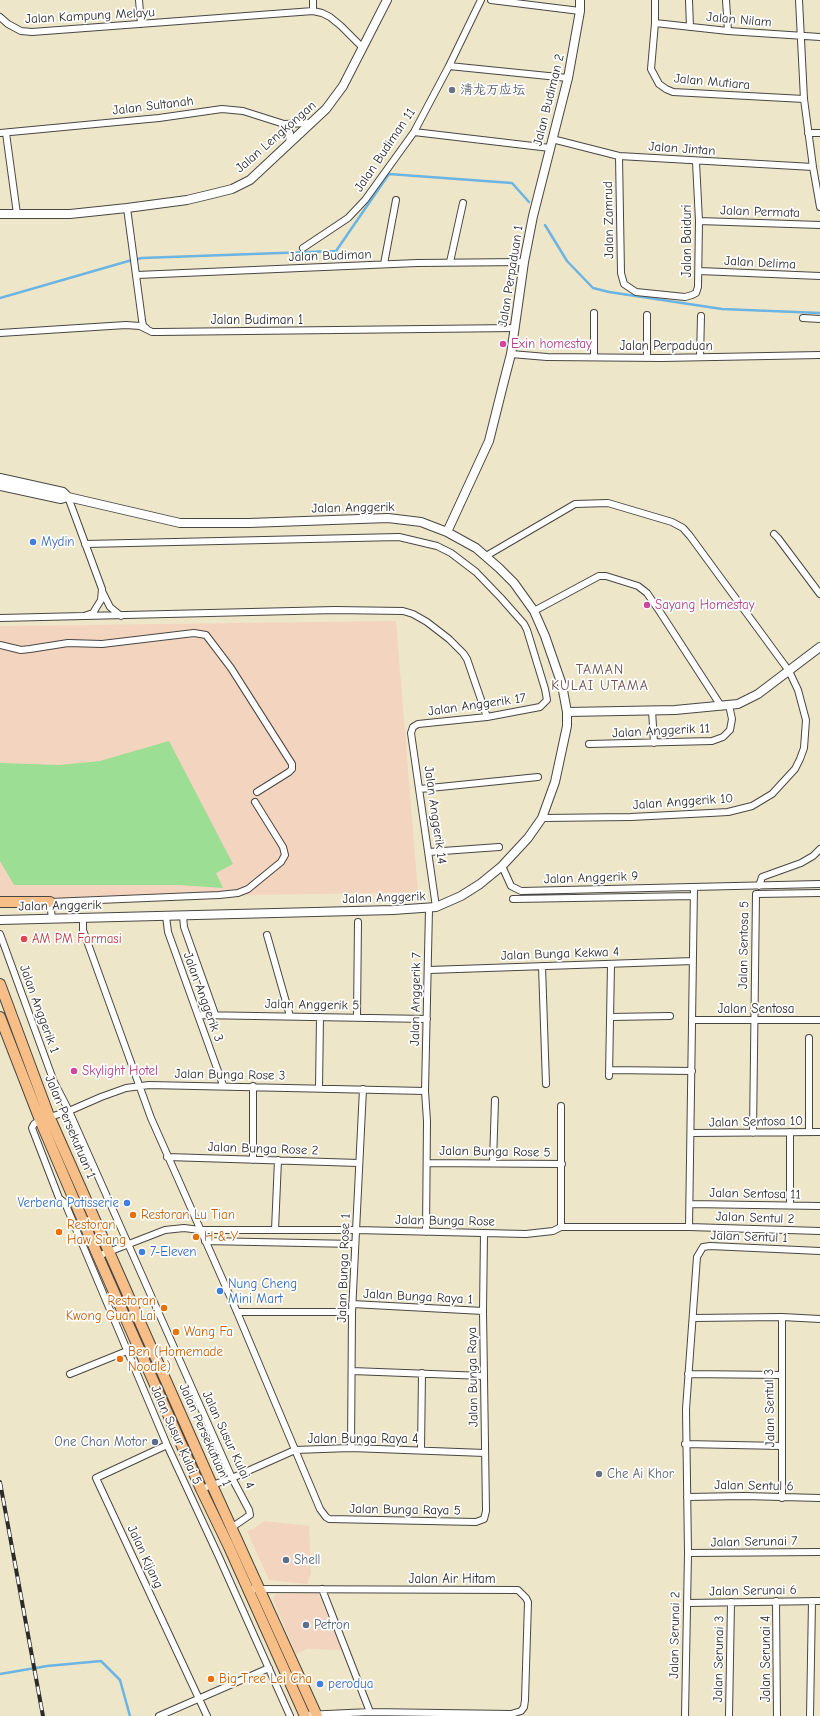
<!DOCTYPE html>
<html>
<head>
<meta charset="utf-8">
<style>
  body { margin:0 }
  canvas { display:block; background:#eee6c9 }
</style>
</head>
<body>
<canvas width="820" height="1716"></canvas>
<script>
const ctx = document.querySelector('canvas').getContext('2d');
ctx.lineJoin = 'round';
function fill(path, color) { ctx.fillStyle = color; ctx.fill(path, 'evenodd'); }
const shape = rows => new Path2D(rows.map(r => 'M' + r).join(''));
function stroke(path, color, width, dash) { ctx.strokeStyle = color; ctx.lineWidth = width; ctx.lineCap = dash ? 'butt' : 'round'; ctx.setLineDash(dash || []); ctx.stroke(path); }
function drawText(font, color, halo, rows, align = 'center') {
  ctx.font = font + ' "Comic Neue","LXGW WenKai TC",sans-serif'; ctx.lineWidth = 3.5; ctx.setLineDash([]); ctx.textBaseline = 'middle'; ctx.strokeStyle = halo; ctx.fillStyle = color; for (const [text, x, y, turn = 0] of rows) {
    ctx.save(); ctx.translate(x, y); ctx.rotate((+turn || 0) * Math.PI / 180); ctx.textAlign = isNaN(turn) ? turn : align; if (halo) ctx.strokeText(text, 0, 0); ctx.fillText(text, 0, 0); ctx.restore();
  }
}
fill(shape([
  [396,621,418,892,4,900,0,899,0,626],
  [264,1521,309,1526,311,1573,307,1584,269,1580,247,1531,255,1528],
  [318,1593,342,1650,307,1649,296,1654,273,1599,276,1594]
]), '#f3d4bf');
fill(shape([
  [169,741,233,864,216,873,223,888,179,885,14,885,0,861,0,763,60,765,100,761]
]), '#9cde94');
stroke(shape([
  [545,225,567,261,593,288,609,292,722,309,820,313],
  [0,298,132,260,142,258,336,251,389,174,512,183,529,202],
  [0,1674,47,1666,101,1661,120,1680,130,1716]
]), '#6bb4e3', 2.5);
const minor = shape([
  [139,0,141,24],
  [313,0,313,11],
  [491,0,580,11],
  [655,0,655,23,651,69,659,84,666,89,673,92,804,99],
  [689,0,690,27],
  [726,0,728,31],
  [799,0,804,99,813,167,820,207],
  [0,17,8,24,21,31,32,32,313,11,322,13,330,17,341,26,363,48],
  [655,23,728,31,820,37],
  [449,66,568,78],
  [284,124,311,123],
  [414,132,550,148],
  [0,133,159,118,222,109,243,111,284,124,290,133,289,144],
  [6,133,17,214],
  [808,133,820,133],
  [552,139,619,156,813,167],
  [619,156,621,273,624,284,636,292,685,297,692,295,696,293,698,287,699,221,696,162],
  [127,208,142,320,143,326,146,328],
  [699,221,820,225],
  [303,248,348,218,365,200,414,132,449,66,481,0],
  [450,262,463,203],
  [384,264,396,200],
  [699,271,820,276],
  [137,275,417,263,524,262],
  [594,313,594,357],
  [803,318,820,319],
  [0,333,126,325,140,326,152,332,158,332,515,328],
  [511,354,547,357,662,358,820,355],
  [647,357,647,315],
  [700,357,701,316],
  [68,497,102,589,101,600,96,608,93,613,84,616],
  [774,534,778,538,820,594],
  [85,544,399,537,437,546,451,553,476,572,501,598,524,624,527,630,545,689,547,700,540,707,487,717,418,724,413,727,411,733,436,907],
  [486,556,575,504,608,503,672,522,683,528,690,536,789,671,798,690,806,720,804,748,800,759,795,769,772,794,752,806,728,812,710,813,631,817,542,818],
  [102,591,110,607,121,616],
  [534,611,599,576,606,576,638,586,647,593,660,612,721,706],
  [0,618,335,610,403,611,413,614,427,622,449,639,463,653,467,659,487,717],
  [0,645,21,650,30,649,68,643,102,644,194,633,206,635,231,668,292,764,292,769,289,772,257,792],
  [652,710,654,743],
  [589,744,712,741,723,737,730,730,732,719,729,705],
  [420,789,538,777],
  [429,852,499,847],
  [502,866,511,886,521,891,820,884],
  [759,886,762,877,801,863,813,856,820,849],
  [513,899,694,896],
  [166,916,168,932,223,1085],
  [183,916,184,927,215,1014],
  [83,918,83,930,151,1118,237,1312,320,1509,326,1517,329,1519,476,1522,484,1519,486,1511,483,1311,484,1233],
  [52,919,50,902,219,895,238,893,248,889,281,862,285,855,283,847,255,802],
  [0,934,54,1082,69,1111,232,1478,249,1510,250,1515,231,1528],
  [267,935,290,1016],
  [542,966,546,1084],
  [429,970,693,961],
  [198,1015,427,1019],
  [357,1017,358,922],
  [610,1017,670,1016],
  [693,1020,820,1020],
  [609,1070,692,1071],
  [609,1076,611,964],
  [253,1086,253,1160],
  [319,1088,320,1017],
  [561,1106,561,1227],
  [809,1132,809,1038],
  [691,1133,820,1132],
  [753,1133,756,894,820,893],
  [167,1157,359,1163],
  [427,1163,562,1164],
  [493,1163,495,1100],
  [690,1204,820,1206],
  [790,1205,790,1132],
  [689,1227,694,887],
  [275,1230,278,1160],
  [426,1232,427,1121,425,1091,429,909],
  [205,1241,355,1244],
  [98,1256,165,1230,184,1228,200,1230,356,1230,526,1234,553,1231,561,1227,689,1227,820,1231],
  [352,1304,483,1311],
  [237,1312,352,1312],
  [782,1317,782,1498],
  [693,1318,782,1317,820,1319],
  [352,1371,484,1376],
  [70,1374,127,1351],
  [688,1374,780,1375],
  [685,1444,782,1446],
  [167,1445,96,1478,207,1716],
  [351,1448,352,1312,363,1089],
  [421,1450,422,1373],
  [201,1489,232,1478,295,1450,351,1448,485,1453],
  [687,1497,744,1496,820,1498],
  [688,1553,820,1552],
  [247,1589,518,1590,526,1598,528,1602,525,1700,524,1707,521,1711,511,1714,370,1712,305,1715],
  [322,1589,370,1712],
  [776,1601,777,1716],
  [687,1603,820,1601],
  [159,1716,269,1668],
  [290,1716,219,1557,167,1445,65,1203,59,1198,32,1128,34,1124,40,1120,69,1111,101,1097,126,1088,149,1085,425,1091],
  [685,1716,688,1553,686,1409,697,1257,703,1247,710,1246,820,1251],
  [729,1716,731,1602],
  [810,1716,812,1601]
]);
const tertiary = shape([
  [0,214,70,214,127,208,187,200,212,194,232,189,250,180,326,109,343,86,387,0],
  [0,478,63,492,68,497],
  [0,486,61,499,68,497,180,523,249,523,388,518,421,522,447,532,476,548,499,568,514,583,534,611,545,636,562,685,567,712,567,726,555,782,542,818,528,838,502,866,480,884,461,896,436,907,393,910,0,920],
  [447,532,489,441,504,381,511,354,524,262,533,216,568,78,580,11,580,0],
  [567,712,675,710,738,704,758,694,820,647]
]);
const trunk = shape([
  [0,902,50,902],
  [0,984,49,1116,212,1485,317,1716],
  [0,1017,40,1120,98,1256,201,1489,229,1547,305,1716]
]);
stroke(minor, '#484743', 8);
stroke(tertiary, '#484743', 10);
stroke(trunk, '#484743', 12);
stroke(minor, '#fff', 6);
stroke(tertiary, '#fff', 8);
stroke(trunk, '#f7be87', 10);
const rail = shape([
  [0,1482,43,1716]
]);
stroke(rail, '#2b2b2b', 4);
stroke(rail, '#fff', 2.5, [8]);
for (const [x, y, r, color] of [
  [452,90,4,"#6b7280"],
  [503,344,4,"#d1479c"],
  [33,542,4,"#3f7fe0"],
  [647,605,4,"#d1479c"],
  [24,939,4,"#e0444e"],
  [74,1071,4,"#d1479c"],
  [127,1203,4,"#3f7fe0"],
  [133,1215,4,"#e8710a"],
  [59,1232,4,"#e8710a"],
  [196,1237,4,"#e8710a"],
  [142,1252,4,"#3f7fe0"],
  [220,1291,4,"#3f7fe0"],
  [164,1308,4,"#e8710a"],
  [176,1332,4,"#e8710a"],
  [120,1359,4,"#e8710a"],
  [155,1442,4,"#5c6f8a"],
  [599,1474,4,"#6b7280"],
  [286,1560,4,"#5c6f8a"],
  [306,1625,4,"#5c6f8a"],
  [211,1679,4,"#e8710a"],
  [320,1684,4,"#3f7fe0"]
]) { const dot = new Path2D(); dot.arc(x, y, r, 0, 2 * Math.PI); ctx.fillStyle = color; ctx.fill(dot); stroke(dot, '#fff', 1.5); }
drawText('13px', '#2b2b2b', '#fff', [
  ["Jalan Kampung Melayu",90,16,-3],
  ["Jalan Nilam",739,20,5],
  ["Jalan Mutiara",712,82,5],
  ["Jalan Budiman 2",549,100,-76],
  ["Jalan Sultanah",153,106,-7],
  ["Jalan Lengkongan",276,137,-41],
  ["Jalan Jintan",682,149,4],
  ["Jalan Budiman 11",385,150,-56],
  ["Jalan Permata",760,212,2],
  ["Jalan Zamrud",609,220,-91],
  ["Jalan Baiduri",687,241,-90],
  ["Jalan Budiman",330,256,-2],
  ["Jalan Delima",760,263,3],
  ["Jalan Perpaduan 1",511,276,-81],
  ["Jalan Budiman 1",257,320],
  ["Jalan Perpaduan",666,346],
  ["Jalan Anggerik",353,508,-1],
  ["Jalan Anggerik 17",477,705,-8],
  ["Jalan Anggerik 11",661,731,-3],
  ["Jalan Anggerik 10",683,802,-4],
  ["Jalan Anggerik 14",435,815,82],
  ["Jalan Anggerik 9",591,878,-2],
  ["Jalan Anggerik",384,898,-2],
  ["Jalan Anggerik",60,906,-1],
  ["Jalan Sentosa 5",744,945,-89],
  ["Jalan Bunga Kekwa 4",560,954,-2],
  ["Jalan Anggerik 3",203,997,70],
  ["Jalan Anggerik 7",416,999,-89],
  ["Jalan Anggerik 5",312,1005,1],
  ["Jalan Anggerik 1",39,1009,70],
  ["Jalan Sentosa",756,1009],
  ["Jalan Bunga Rose 3",230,1075,1],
  ["Jalan Sentosa 10",756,1122,-1],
  ["Jalan Persekutuan 1",70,1127,67],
  ["Jalan Bunga Rose 2",263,1149,2],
  ["Jalan Bunga Rose 5",495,1152,1],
  ["Jalan Sentosa 11",755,1194,1],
  ["Jalan Sentul 2",755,1218,2],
  ["Jalan Bunga Rose",445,1221,1],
  ["Jalan Sentul 1",749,1237,2],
  ["Jalan Bunga Rose 1",344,1268,-88],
  ["Jalan Bunga Raya 1",418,1297,3],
  ["Jalan Bunga Raya",473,1377,-91],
  ["Jalan Sentul 3",770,1408,-91],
  ["Jalan Susur Kulai 5",176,1435,66],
  ["Jalan Persekutuan 1",205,1435,66],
  ["Jalan Bunga Raya 4",363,1439],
  ["Jalan Susur Kulai 4",228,1440,65],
  ["Jalan Sentul 6",754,1486,1],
  ["Jalan Bunga Raya 5",405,1510,1],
  ["Jalan Serunai 7",754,1542,-1],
  ["Jalan Kijang",145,1557,65],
  ["Jalan Air Hitam",452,1579],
  ["Jalan Serunai 6",753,1591,-1],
  ["Jalan Serunai 2",675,1635,-89],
  ["Jalan Serunai 3",719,1659,-89],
  ["Jalan Serunai 4",766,1659,-90]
]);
drawText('13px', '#5b616d', '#fff', [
  ["清龙万应坛",460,90],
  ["Che Ai Khor",607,1474]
], 'left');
drawText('13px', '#b23c85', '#fff', [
  ["Exin homestay",511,344],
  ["Sayang Homestay",655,605],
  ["Skylight Hotel",82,1071]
], 'left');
drawText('13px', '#366cbe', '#fff', [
  ["Mydin",41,542],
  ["Verbena Patisserie",119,1203,"right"],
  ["7-Eleven",150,1252],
  ["Nung Cheng",228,1284],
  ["Mini Mart",228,1299],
  ["perodua",328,1684]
], 'left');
drawText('13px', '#be3a42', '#fff', [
  ["AM PM Farmasi",32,939]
], 'left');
drawText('13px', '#c56008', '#fff', [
  ["Restoran Lu Tian",141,1215],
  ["Restoran",67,1225],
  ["Haw Siang",67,1240],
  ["H & Y",204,1237],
  ["Restoran",156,1301,"right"],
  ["Kwong Guan Lai",156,1316,"right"],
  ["Wang Fa",184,1332],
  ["Ben (Homemade",128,1352],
  ["Noodle)",128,1367],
  ["Big Tree Lei Cha",219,1679]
], 'left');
drawText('13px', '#4e5e75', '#fff', [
  ["One Chan Motor",147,1442,"right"],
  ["Shell",294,1560],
  ["Petron",314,1625]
], 'left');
ctx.letterSpacing = '1px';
drawText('14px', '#6c504e', '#fff', [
  ["TAMAN",600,670],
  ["KULAI UTAMA",600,686]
]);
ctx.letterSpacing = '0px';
</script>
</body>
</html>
